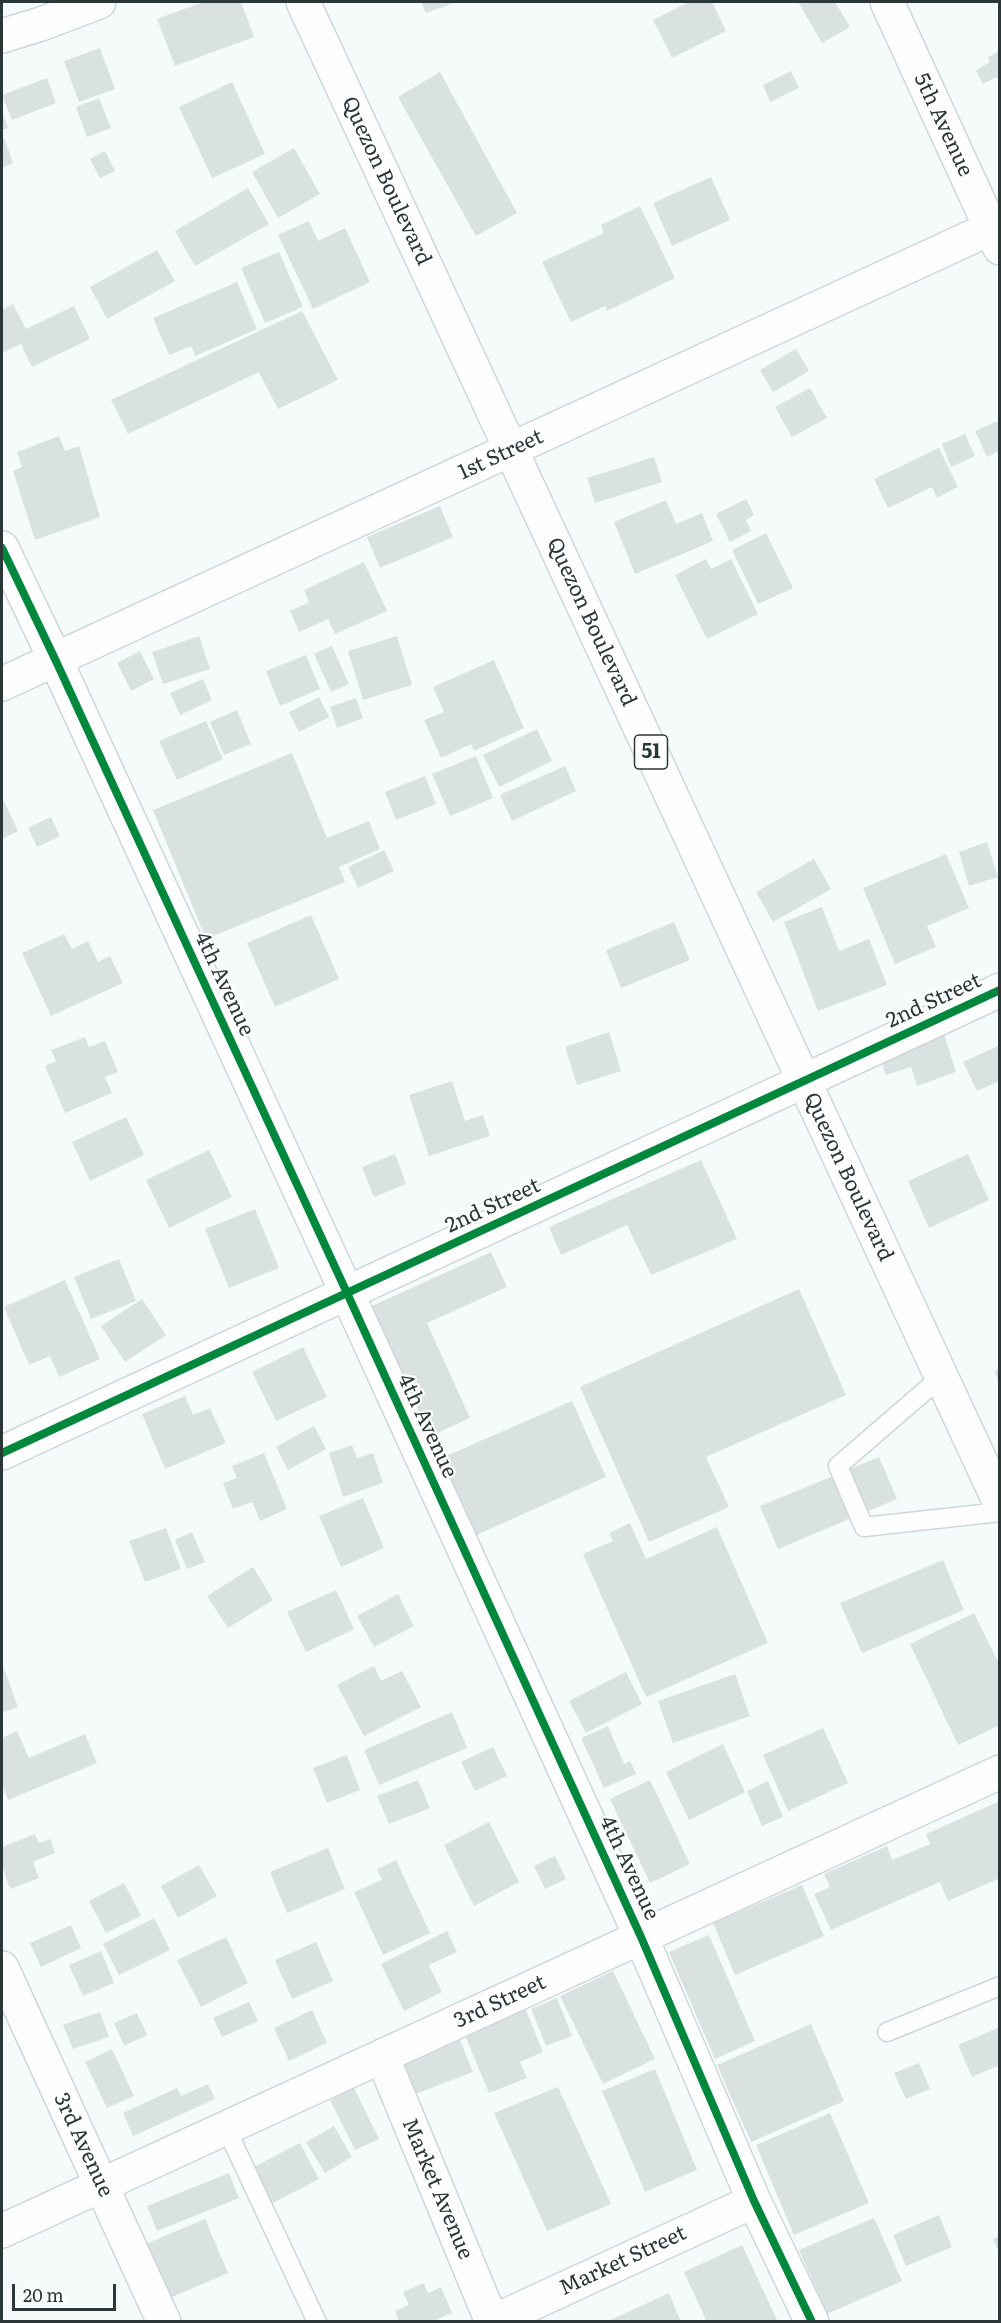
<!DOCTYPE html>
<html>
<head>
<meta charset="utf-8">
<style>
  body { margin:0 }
  #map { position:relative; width:1001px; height:2323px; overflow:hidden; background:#f5fbfb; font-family:Literata,serif }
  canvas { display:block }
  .frame { position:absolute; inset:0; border:3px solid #2b3637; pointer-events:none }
  .scale { position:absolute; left:12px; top:2284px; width:104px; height:27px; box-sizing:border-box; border:3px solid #2b3637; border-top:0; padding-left:8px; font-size:18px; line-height:21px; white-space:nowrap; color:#2b3637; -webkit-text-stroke:4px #fff; paint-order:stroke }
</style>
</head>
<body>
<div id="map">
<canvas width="1001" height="2323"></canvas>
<div class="frame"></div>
<div class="scale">20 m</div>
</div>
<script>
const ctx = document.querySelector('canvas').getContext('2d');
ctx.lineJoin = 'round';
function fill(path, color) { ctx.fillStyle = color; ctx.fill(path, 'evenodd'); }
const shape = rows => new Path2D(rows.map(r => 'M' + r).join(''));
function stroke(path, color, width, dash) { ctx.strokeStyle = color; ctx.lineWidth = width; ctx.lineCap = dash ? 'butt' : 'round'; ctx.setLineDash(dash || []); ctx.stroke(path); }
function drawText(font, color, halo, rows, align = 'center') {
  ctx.font = font + ' Literata,serif'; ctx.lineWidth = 4.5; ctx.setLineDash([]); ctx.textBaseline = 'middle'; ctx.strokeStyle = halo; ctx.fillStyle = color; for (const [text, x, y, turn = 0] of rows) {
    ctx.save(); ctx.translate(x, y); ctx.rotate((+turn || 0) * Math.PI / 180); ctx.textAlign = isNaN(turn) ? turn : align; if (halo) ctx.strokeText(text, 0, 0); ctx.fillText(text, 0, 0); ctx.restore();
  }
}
fill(shape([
  [203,2,241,2,254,37,175,66,157,19],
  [421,2,457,2,426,13],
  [689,2,712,2,726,31,672,58,653,20],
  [798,2,835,2,850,27,822,43],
  [100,48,115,89,79,102,64,61],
  [1000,51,1000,82,997,77,983,84,976,70,990,62,988,57],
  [791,71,799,88,770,102,763,85],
  [440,72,517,213,476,236,398,97],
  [47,78,56,103,12,120,2,95],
  [232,82,265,154,212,178,179,107],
  [99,98,111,128,87,137,76,107],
  [2,111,8,128,2,130],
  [4,138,13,163,2,168,2,139],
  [294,148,320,194,278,218,252,172],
  [105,151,115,171,100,178,90,159],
  [711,177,730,220,672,246,653,203],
  [248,188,269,224,195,266,175,231],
  [640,206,675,278,607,311,605,306,571,322,542,262,604,233,601,225],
  [309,221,318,241,345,228,370,282,313,309,278,235],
  [157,250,175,281,107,319,90,287],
  [279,252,303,307,265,323,241,268],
  [237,282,257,329,195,356,191,346,169,355,153,318],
  [13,304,26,329,74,306,90,339,32,367,21,344,2,353,2,310],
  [302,311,338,380,278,409,259,372,128,434,111,400],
  [796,349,809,371,773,392,760,370],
  [810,388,827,418,792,437,775,407],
  [1000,420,1000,451,987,457,975,431],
  [965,434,975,456,951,467,942,444],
  [59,436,65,451,79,446,100,517,35,540,13,471,22,467,17,452],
  [939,448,958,487,937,498,932,487,888,508,874,479],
  [654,457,662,482,595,503,587,478],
  [746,499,754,515,746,520,751,531,730,542,716,514],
  [666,500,676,524,702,513,713,541,635,574,614,522],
  [440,506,453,537,380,568,367,537],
  [766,533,793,588,758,604,732,550],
  [706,559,711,569,731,559,758,614,707,639,675,575],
  [364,562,387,611,335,634,328,619,299,632,290,611,309,602,304,590],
  [199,636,210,669,163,684,152,652],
  [397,636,412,685,363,700,348,651],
  [332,646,349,684,331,692,314,654],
  [140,651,154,679,131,691,117,663],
  [306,655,320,689,280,706,266,671],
  [494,660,524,728,474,751,471,744,441,758,424,720,444,712,433,687],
  [203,679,212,700,180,715,170,693],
  [319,697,329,717,299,732,289,712],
  [356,698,363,718,337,728,330,707],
  [237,710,251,744,224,755,210,722],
  [206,721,223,759,177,780,159,741],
  [537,729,552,761,499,787,483,755],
  [292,753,327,838,369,821,380,849,339,867,345,882,206,939,153,810],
  [476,756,493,798,450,816,432,774],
  [565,766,576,791,512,821,500,795],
  [425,776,436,804,396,820,385,792],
  [4,801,18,831,2,839,2,802],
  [51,817,60,836,37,847,28,828],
  [987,842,998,877,969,886,959,852],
  [384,850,394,871,358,888,348,867],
  [946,854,969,908,927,926,936,947,895,964,863,888],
  [814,859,831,889,773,922,756,892],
  [822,907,839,951,869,939,887,985,818,1011,784,922],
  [311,915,339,979,275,1007,247,943],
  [674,922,690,960,621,988,606,950],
  [64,934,72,949,88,941,98,962,110,956,123,983,51,1016,22,953],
  [609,1032,621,1071,577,1085,565,1047],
  [944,1034,956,1072,917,1086,911,1067,886,1075,879,1056],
  [85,1037,89,1047,105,1041,118,1072,105,1077,112,1093,65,1113,45,1066,56,1061,51,1050],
  [1000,1045,1000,1081,977,1091,963,1062],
  [452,1081,465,1121,483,1115,490,1136,429,1156,409,1095],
  [126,1117,144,1155,90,1181,72,1142],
  [209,1150,232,1197,169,1228,146,1180],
  [395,1154,406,1184,374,1197,362,1167],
  [968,1154,989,1200,929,1228,908,1181],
  [701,1160,737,1239,651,1275,627,1225,561,1255,549,1227],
  [255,1209,279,1268,229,1288,205,1229],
  [491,1252,507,1287,427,1323,470,1418,422,1440,363,1310],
  [119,1259,136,1301,91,1319,74,1277],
  [65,1280,100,1359,59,1377,50,1356,29,1365,4,1307],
  [799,1289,846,1395,706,1457,729,1507,649,1542,580,1387],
  [142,1299,166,1335,125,1362,101,1326],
  [303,1347,327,1397,276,1421,252,1372],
  [1000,1368,1000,1383,994,1371],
  [185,1396,193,1415,210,1408,226,1443,165,1469,142,1414],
  [572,1401,606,1477,472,1537,437,1460],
  [314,1426,326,1449,288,1470,276,1447],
  [352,1445,357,1458,373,1453,383,1483,343,1497,329,1453],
  [264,1453,287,1509,260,1521,252,1502,233,1509,223,1483,237,1478,232,1466],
  [879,1457,897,1499,778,1549,760,1506],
  [363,1498,384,1548,341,1567,319,1516],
  [630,1523,646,1559,717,1527,768,1643,646,1697,583,1554,613,1541,609,1533],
  [166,1528,181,1569,145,1582,129,1541],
  [192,1532,205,1562,187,1569,175,1540],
  [943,1560,964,1610,862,1653,840,1603],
  [253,1567,273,1600,228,1628,207,1596],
  [336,1590,354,1629,306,1652,287,1612],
  [398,1594,414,1626,374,1647,357,1616],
  [974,1613,1000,1666,1000,1725,958,1745,910,1644],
  [2,1663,18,1707,2,1713],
  [374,1666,381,1681,402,1671,421,1707,364,1736,337,1685],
  [626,1672,642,1704,586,1733,569,1701],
  [735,1674,750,1716,673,1743,658,1701],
  [452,1712,467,1748,379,1785,364,1750],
  [608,1726,624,1764,630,1761,636,1774,604,1788,581,1738],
  [823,1728,848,1783,788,1811,763,1755],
  [17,1731,29,1758,85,1734,97,1763,8,1800,2,1784,2,1738],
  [723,1744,745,1792,689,1820,666,1772],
  [493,1747,507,1776,475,1791,461,1762],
  [347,1755,360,1790,327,1803,313,1768],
  [418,1780,430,1808,389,1824,377,1796],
  [650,1780,690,1864,650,1883,610,1799],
  [768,1781,783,1817,762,1826,747,1791],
  [1000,1801,1000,1878,948,1901,940,1882,831,1930,814,1894,830,1887,824,1874,887,1846,892,1860,930,1844,926,1834],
  [489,1822,519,1882,474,1906,444,1845],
  [35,1834,39,1843,50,1839,55,1853,33,1862,39,1878,10,1889,2,1866,2,1847],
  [328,1848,345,1889,287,1913,270,1872],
  [555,1856,566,1879,545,1889,534,1866],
  [396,1860,430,1933,383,1955,354,1892,382,1880,377,1869],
  [199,1865,217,1896,178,1918,161,1886],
  [124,1883,141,1916,106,1933,89,1901],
  [802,1885,824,1936,735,1975,713,1923],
  [154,1918,170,1950,119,1975,103,1944],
  [71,1925,81,1948,41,1967,30,1943],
  [447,1931,457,1952,429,1965,442,1992,404,2011,381,1964],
  [709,1935,755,2041,715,2059,669,1952],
  [226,1937,248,1983,201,2007,177,1960],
  [316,1942,333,1981,292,1999,275,1960],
  [101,1951,114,1983,83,1996,69,1965],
  [613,1971,655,2059,603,2084,560,1996],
  [557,1998,572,2036,546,2046,531,2009],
  [249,2002,258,2021,222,2037,213,2018],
  [525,2008,543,2052,520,2062,527,2078,489,2093,464,2033],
  [312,2010,327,2043,289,2061,274,2028],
  [100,2012,109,2037,73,2049,63,2025],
  [137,2013,147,2035,124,2046,114,2023],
  [811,2024,844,2101,751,2142,717,2065],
  [1000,2027,1000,2065,972,2077,958,2045],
  [460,2040,473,2072,410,2096,398,2065],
  [112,2049,134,2096,107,2108,85,2062],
  [919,2063,930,2089,906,2099,894,2073],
  [655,2069,697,2170,645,2192,602,2091],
  [208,2084,215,2099,133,2136,123,2113,177,2088,181,2096],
  [558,2087,611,2204,547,2231,494,2113],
  [354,2088,379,2139,355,2150,330,2100],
  [830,2113,869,2203,794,2235,756,2145],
  [334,2126,352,2157,325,2173,306,2142],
  [300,2143,319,2179,269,2205,250,2169],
  [229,2173,239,2198,157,2231,147,2206],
  [939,2215,952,2247,906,2266,893,2235],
  [874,2218,902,2281,827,2314,799,2250],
  [205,2219,228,2273,170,2298,146,2244],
  [1000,2236,1000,2254,993,2239],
  [742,2245,778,2322,707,2322,684,2272],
  [424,2283,428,2293,441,2287,452,2313,431,2322,399,2322,395,2311,409,2305,403,2292],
  [669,2293,681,2322,606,2322]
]), '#d9e1e1');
const lane = shape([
  [941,1377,838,1466,864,1527,1000,1512],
  [887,2032,1000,1986],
  [226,2128,317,2322]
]);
const street = shape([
  [887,2,1000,248],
  [2,548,55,659,347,1293,641,1937,754,2201,812,2322],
  [2,684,1000,224],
  [2,1453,1000,990],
  [2,1968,164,2322],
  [382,2056,492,2322],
  [2,2231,1000,1772],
  [492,2322,754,2201]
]);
const secondary = shape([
  [2,36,41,24,99,2]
]);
const highway = shape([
  [303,2,1000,1503]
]);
stroke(lane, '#ced7d7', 21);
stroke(street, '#ced7d7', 36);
stroke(secondary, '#ced7d7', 36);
stroke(highway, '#ced7d7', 36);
stroke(lane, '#fefefe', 18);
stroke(street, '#fefefe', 33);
stroke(secondary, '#fefefe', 33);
stroke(highway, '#fefefe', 33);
stroke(shape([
  [2,548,55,659,347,1293,641,1937,754,2201,812,2322],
  [2,1453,1000,990]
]), '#00873e', 8);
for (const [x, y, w] of [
  [651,752,33]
]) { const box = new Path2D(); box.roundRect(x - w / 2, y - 17, w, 34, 4.5); ctx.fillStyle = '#fff'; ctx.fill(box); stroke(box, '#2b3637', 1.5); }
drawText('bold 20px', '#2b3637', null, [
  ["51",651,752]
]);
drawText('21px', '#2b3637', '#fff', [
  ["5th Avenue",943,125,65],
  ["Quezon Boulevard",386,181,65],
  ["1st Street",501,455,-25],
  ["Quezon Boulevard",591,622,65],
  ["4th Avenue",224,984,65],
  ["2nd Street",934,1001,-25],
  ["Quezon Boulevard",848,1177,65],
  ["2nd Street",493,1206,-25],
  ["4th Avenue",427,1426,65],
  ["4th Avenue",629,1868,65],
  ["3rd Street",500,2002,-25],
  ["3rd Avenue",83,2145,65],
  ["Market Avenue",437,2189,67],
  ["Market Street",623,2261,-25]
]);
</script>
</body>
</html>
